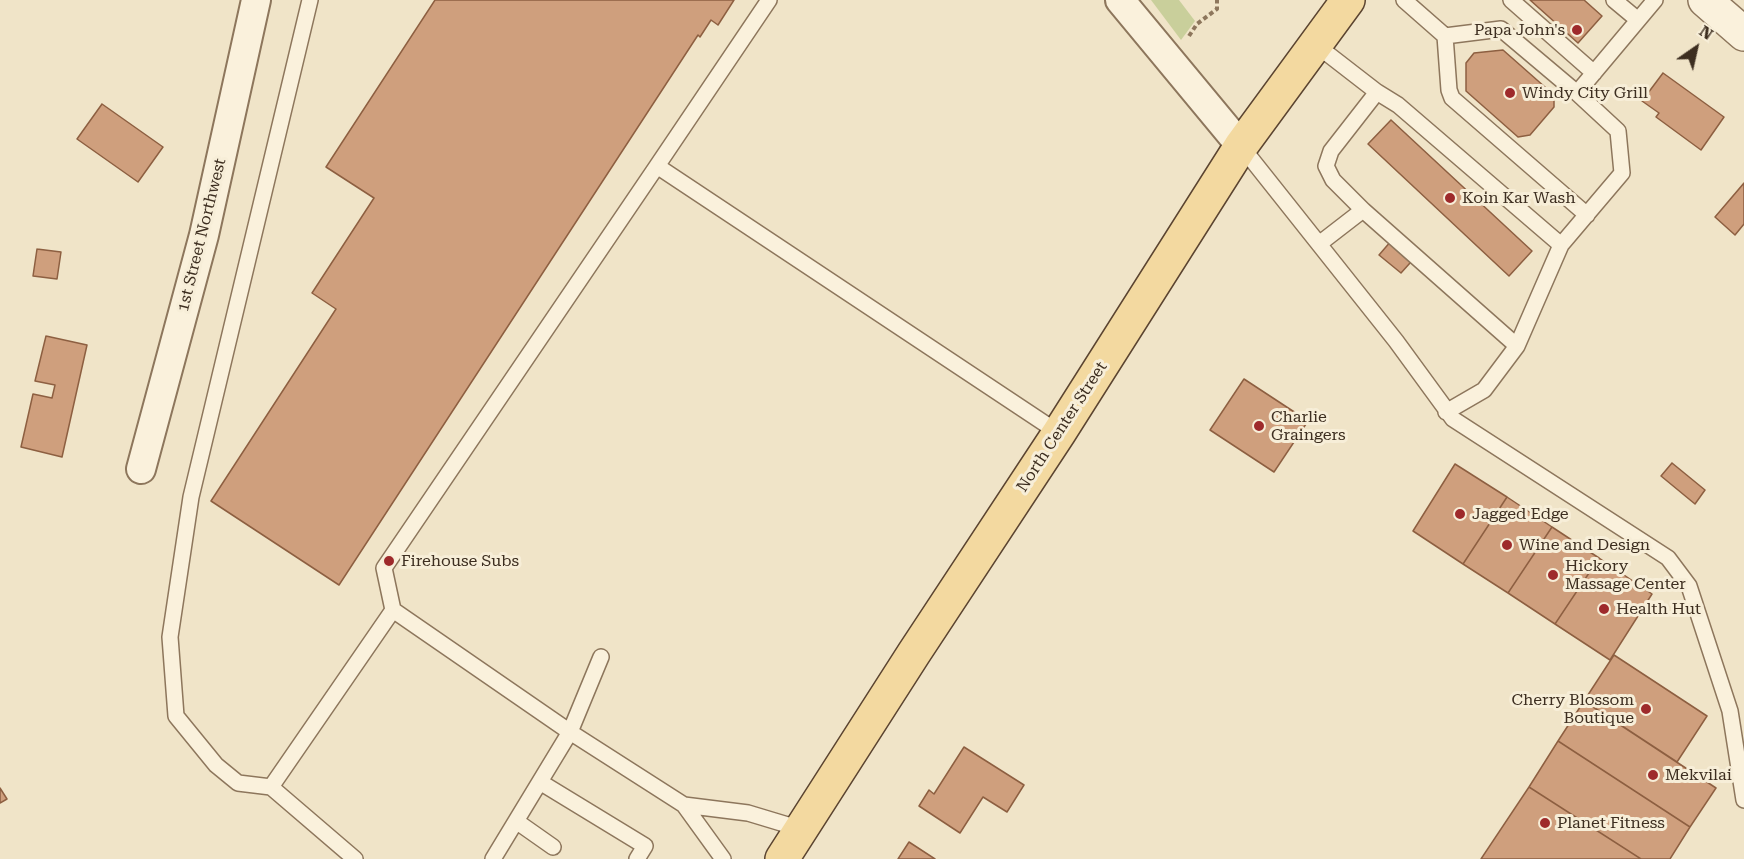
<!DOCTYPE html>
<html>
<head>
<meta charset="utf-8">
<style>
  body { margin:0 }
  #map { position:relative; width:1744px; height:859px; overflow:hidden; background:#f0e4c8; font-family:"Roboto Serif",serif }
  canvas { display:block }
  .north { position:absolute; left:1666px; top:18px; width:60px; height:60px; -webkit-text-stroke:4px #f7eed8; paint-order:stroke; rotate:34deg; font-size:16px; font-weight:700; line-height:24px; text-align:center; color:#3d2e20 }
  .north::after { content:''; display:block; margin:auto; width:21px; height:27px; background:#3d2e20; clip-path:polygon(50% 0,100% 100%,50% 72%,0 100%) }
</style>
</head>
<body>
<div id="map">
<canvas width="1744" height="859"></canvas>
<div class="north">N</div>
</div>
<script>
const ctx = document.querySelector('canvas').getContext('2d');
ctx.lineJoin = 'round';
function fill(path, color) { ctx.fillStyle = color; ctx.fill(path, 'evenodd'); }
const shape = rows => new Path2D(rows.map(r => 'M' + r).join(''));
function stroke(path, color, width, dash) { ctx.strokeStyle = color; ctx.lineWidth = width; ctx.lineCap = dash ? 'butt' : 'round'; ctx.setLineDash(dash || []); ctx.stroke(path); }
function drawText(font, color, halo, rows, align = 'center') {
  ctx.font = font + ' "Roboto Serif",serif'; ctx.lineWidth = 6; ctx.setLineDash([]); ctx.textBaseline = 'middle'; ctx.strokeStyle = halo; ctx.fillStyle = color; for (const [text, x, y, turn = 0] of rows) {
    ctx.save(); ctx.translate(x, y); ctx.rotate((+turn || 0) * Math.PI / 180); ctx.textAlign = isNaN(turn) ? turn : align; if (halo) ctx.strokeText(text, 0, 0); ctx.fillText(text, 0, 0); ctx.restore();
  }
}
fill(shape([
  [1151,0,1179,0,1195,21,1181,40]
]), '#c9cf9b');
const building = shape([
  [435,0,734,0,718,25,711,20,700,37,698,35,339,585,211,501,336,309,312,293,374,198,326,167,435,0],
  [1530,0,1584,0,1602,16,1578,43,1530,0],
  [1503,50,1554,95,1554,107,1530,135,1518,137,1466,91,1466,63,1474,53,1503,50],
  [1663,73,1724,117,1701,150,1656,117,1659,113,1642,101,1663,73],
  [102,104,163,147,138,182,77,139,102,104],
  [1391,120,1532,251,1509,276,1368,144,1391,120],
  [1744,183,1744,224,1735,235,1715,217,1744,183],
  [1398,233,1419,253,1401,273,1379,255,1398,233],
  [37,249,61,252,57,279,33,276,37,249],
  [46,336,87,345,62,457,21,447,33,394,52,398,55,385,35,381,46,336],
  [1244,379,1308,421,1274,472,1210,430,1244,379],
  [1672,463,1705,490,1695,504,1661,476,1672,463],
  [1455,464,1507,497,1463,564,1413,531,1455,464],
  [1507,497,1552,527,1508,593,1463,564,1507,497],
  [1552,527,1599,558,1555,624,1508,593,1552,527],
  [1599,558,1652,594,1610,660,1555,624,1599,558],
  [1614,655,1707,716,1677,762,1584,701,1614,655],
  [1584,701,1716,788,1690,827,1558,741,1584,701],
  [1558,741,1690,827,1670,859,1641,859,1529,787,1558,741],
  [964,747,1024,785,1007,812,983,797,960,833,919,806,929,790,934,794,964,747],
  [1529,787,1641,859,1481,859,1529,787],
  [0,788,7,799,0,803,0,788],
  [909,842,935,859,898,859,909,842]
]);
fill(building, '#cf9f7d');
stroke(building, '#8d5f41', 1.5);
const service = shape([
  [769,0,657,166,1059,433],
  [1404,0,1445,36],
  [1511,0,1594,73],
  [1614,0,1638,20],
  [1315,44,1377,92,1398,105,1561,245,1517,346,1484,390,1446,412],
  [1577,93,1501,29,1445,36,1449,90,1452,98,1587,215],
  [1241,146,1396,341,1453,419,1668,558,1689,586,1730,711,1744,800],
  [1363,210,1517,346],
  [1319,244,1363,210,1333,180,1326,166,1331,151,1377,92],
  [1561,245,1622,173,1618,131,1577,93,1655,0],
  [393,610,384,568,657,166],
  [540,782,645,846,637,859],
  [271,787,238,783,216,765,176,716,170,637,191,497,310,0],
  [516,821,553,847],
  [355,859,271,787,393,610,570,732,601,657],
  [493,859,570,732,684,805],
  [723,859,684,805,748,813,801,829]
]);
const minor = shape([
  [1120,0,1241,146],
  [141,469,204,235,256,0]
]);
const tertiary = shape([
  [1705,0,1744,34]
]);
const primary = shape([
  [782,859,914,653,1059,433,1241,146,1348,0]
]);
stroke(service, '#8d765c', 18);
stroke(minor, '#8d765c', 32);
stroke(tertiary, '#8d765c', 36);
stroke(primary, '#5b4430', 36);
stroke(shape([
  [1189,36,1197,24,1217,9,1217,0]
]), '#8d765c', 4, [4.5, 3]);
stroke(service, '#faf1dc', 15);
stroke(minor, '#faf1dc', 28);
stroke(tertiary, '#faf1dc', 33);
stroke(primary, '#f3d9a0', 33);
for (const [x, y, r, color] of [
  [1577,30,6,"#9e2a2b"],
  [1510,93,6,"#9e2a2b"],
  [1450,198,6,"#9e2a2b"],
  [1259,426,6,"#9e2a2b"],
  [1460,514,6,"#9e2a2b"],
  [1507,545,6,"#9e2a2b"],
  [389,561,6,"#9e2a2b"],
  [1553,575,6,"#9e2a2b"],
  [1604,609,6,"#9e2a2b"],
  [1646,709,6,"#9e2a2b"],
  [1653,775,6,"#9e2a2b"],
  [1545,823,6,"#9e2a2b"]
]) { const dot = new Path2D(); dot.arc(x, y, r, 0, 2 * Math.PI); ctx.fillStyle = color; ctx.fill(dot); stroke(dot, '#f7eed8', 2); }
drawText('16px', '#3d2e20', '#f7eed8', [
  ["Papa John's",1565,30,"right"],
  ["Windy City Grill",1522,93],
  ["Koin Kar Wash",1462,198],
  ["Charlie",1271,417],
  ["Graingers",1271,435],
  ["Jagged Edge",1472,514],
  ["Wine and Design",1519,545],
  ["Firehouse Subs",401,561],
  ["Hickory",1565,566],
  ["Massage Center",1565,584],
  ["Health Hut",1616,609],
  ["Cherry Blossom",1634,700,"right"],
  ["Boutique",1634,718,"right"],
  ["Mekvilai",1665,775],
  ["Planet Fitness",1557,823]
], 'left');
drawText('16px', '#3d2e20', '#f7eed8', [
  ["1st Street Northwest",202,235,-76],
  ["North Center Street",1062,427,-57]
]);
</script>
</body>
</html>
